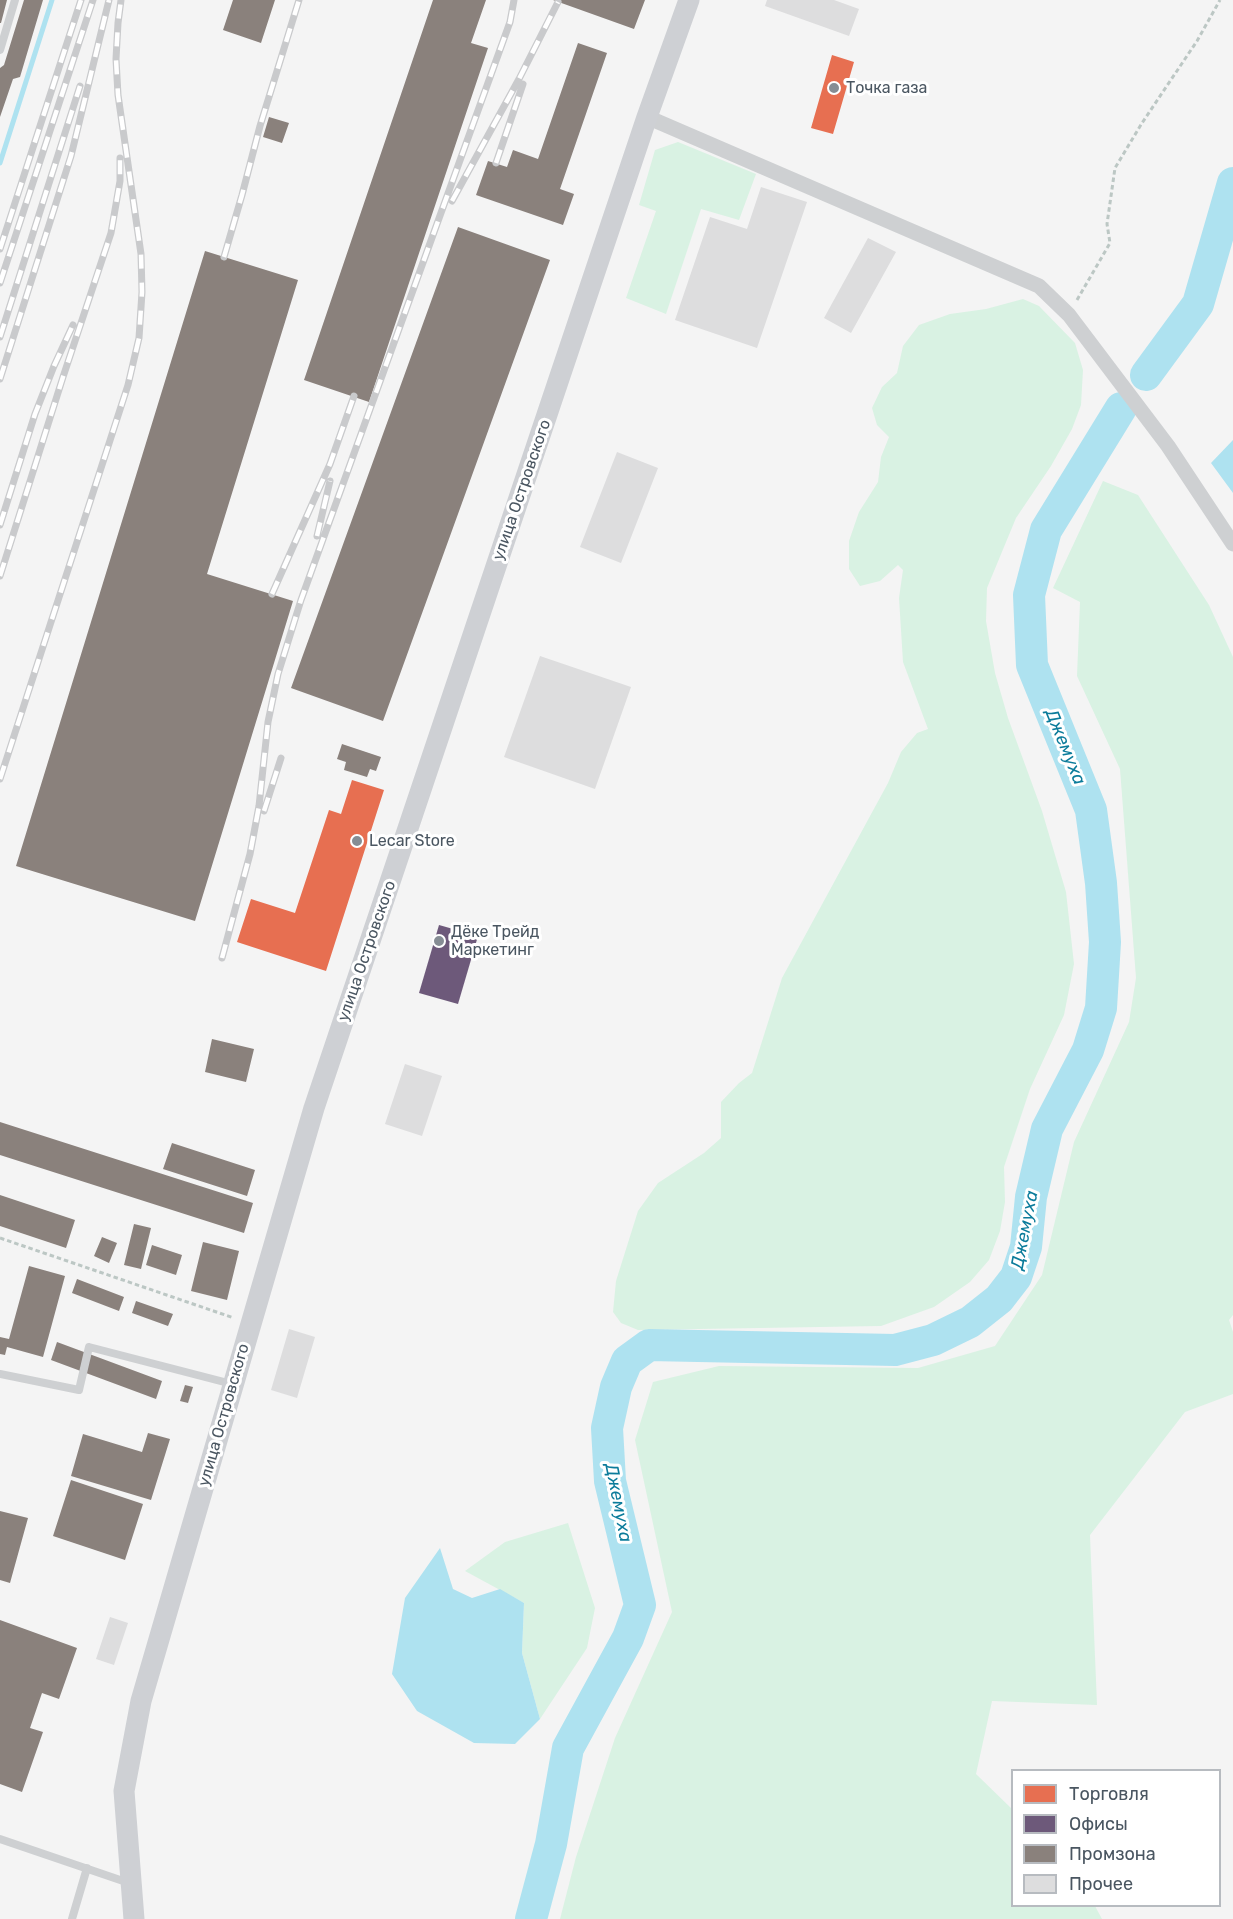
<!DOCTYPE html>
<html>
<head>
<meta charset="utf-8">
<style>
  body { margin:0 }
  #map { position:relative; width:1233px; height:1919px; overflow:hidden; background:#f4f4f4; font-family:Rubik,sans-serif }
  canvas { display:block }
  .legend { position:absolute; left:1011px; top:1769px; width:210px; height:138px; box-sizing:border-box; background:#fff; border:2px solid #b7bbc0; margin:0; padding:8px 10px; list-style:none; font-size:18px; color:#4a5661 }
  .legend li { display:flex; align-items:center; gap:12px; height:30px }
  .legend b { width:30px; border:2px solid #b7bbc0 }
</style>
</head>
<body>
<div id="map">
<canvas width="1233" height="1919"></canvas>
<ul class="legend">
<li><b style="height:16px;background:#e76f51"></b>Торговля</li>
<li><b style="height:16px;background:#6d597a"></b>Офисы</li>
<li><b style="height:16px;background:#8a817c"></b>Промзона</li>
<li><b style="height:16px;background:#ddddde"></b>Прочее</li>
</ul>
</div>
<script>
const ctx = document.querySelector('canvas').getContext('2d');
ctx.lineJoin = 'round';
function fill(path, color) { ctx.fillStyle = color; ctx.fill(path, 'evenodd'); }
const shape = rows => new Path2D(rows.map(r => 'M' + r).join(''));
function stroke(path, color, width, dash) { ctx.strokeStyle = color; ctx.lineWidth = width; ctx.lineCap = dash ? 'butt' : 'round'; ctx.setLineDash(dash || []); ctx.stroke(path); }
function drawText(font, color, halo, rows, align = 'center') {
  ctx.font = font + ' Rubik,sans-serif'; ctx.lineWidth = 6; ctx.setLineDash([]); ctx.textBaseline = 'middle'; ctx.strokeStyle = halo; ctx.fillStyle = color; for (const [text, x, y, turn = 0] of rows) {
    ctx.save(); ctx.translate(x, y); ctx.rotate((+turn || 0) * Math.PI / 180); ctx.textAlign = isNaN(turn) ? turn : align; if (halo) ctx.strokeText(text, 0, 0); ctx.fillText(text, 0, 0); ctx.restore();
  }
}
fill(shape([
  [678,142,756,174,739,220,701,209,666,314,626,298,656,211,639,205,655,150],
  [1023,299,1039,306,1075,343,1083,370,1081,405,1072,429,1051,466,1016,518,987,588,986,621,995,673,1008,718,1042,811,1066,892,1074,964,1064,1015,1030,1089,1004,1167,1005,1202,1000,1231,989,1260,970,1282,934,1307,881,1326,638,1330,621,1323,613,1312,616,1281,638,1211,658,1183,704,1153,721,1138,721,1102,739,1083,752,1073,782,978,888,783,901,752,917,733,928,729,903,662,899,598,903,570,898,565,880,581,860,586,849,569,849,541,859,512,878,482,881,457,889,437,877,425,872,408,882,387,897,373,903,346,919,325,950,314,986,309],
  [1103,481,1138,495,1209,605,1233,657,1233,1315,1229,1320,1233,1332,1233,1394,1185,1412,1090,1535,1097,1705,992,1701,976,1774,1012,1809,1012,1906,1095,1906,1102,1919,560,1919,576,1857,615,1738,672,1612,635,1440,653,1382,719,1366,918,1368,995,1346,1042,1275,1074,1142,1129,1022,1136,978,1120,769,1077,676,1080,602,1053,588],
  [568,1523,595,1608,587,1648,540,1719,522,1653,524,1603,465,1571,505,1542]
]), '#d9f2e3');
fill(shape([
  [1233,440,1233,493,1211,463],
  [440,1548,453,1589,472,1598,500,1589,524,1603,522,1653,540,1719,515,1744,474,1743,417,1711,392,1674,405,1598]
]), '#aee2f0');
fill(shape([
  [832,55,854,62,833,134,811,128],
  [352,780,384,790,326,971,237,942,251,899,295,913,329,810,341,814]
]), '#e76f51');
fill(shape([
  [439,925,478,936,458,1004,419,993]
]), '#6d597a');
fill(shape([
  [0,0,7,0,1,23,0,23],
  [24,0,43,0,20,77,13,79,0,117,0,68,4,65],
  [233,0,275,0,261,43,223,30],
  [433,0,486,0,471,43,488,48,369,402,304,380],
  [553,0,645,0,634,29],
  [578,43,607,53,560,189,574,194,563,225,476,195,488,161,507,167,513,150,538,159],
  [269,117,289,123,282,143,263,137],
  [458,227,550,260,383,721,291,688],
  [205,251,298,280,207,574,293,601,195,921,16,866],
  [342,744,381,757,376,771,370,769,367,777,344,770,346,762,337,759],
  [212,1039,254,1049,246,1082,205,1072],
  [0,1122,253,1203,244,1233,0,1155],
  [172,1143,255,1170,247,1196,163,1169],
  [0,1195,75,1220,66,1248,0,1226],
  [134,1224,151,1228,141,1269,124,1265],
  [102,1237,117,1243,109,1263,94,1256],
  [203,1242,239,1251,227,1300,191,1291],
  [152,1245,182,1255,176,1275,146,1265],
  [29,1266,65,1276,43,1357,7,1347,5,1355,0,1354,0,1337,9,1339],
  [77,1279,124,1297,119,1311,72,1293],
  [136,1301,173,1314,168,1326,132,1313],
  [57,1342,162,1381,156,1399,51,1360],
  [185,1385,193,1387,188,1403,180,1401],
  [148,1433,170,1439,151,1500,71,1476,83,1434,142,1452],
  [71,1480,143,1504,125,1560,53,1536],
  [0,1511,28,1518,10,1583,0,1580],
  [0,1620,77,1648,59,1699,42,1693,30,1728,43,1732,22,1792,0,1784]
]), '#8a817c');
stroke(shape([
  [0,163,52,0]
]), '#aee2f0', 5);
stroke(shape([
  [1146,375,1198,304,1233,183],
  [531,1919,551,1844,568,1748,628,1638,640,1605,610,1481,607,1428,616,1387,627,1361,649,1345,895,1350,933,1340,970,1322,999,1299,1016,1277,1026,1247,1031,1197,1047,1129,1088,1050,1101,1008,1105,942,1101,883,1091,810,1032,665,1029,595,1046,530,1121,408]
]), '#aee2f0', 32);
fill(shape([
  [767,0,834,0,859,9,849,36,765,6],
  [761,187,807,202,757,348,675,320,710,217,747,229],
  [868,238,896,252,851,333,824,318],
  [617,452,658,468,621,563,580,547],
  [540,656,631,687,595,789,504,757],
  [405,1064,442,1076,422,1136,385,1124],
  [289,1329,315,1337,297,1398,271,1390],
  [110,1617,128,1623,114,1665,96,1659]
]), '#ddddde');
stroke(shape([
  [1077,300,1110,243,1107,224,1115,168,1142,123,1197,41,1220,0],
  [0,1238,234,1318]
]), '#bcc7c4', 3, [4.5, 3]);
stroke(shape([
  [0,50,15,0],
  [0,1374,79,1390,89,1347,232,1384],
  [0,1839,129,1883],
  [72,1919,87,1868]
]), '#ced0d2', 8);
stroke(shape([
  [647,117,1039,286,1069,315,1168,446,1233,544]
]), '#ced0d2', 15);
stroke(shape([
  [134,1919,124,1791,141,1701,314,1108,647,117,689,0]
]), '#ced0d4', 21);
const rail = shape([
  [496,163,523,84],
  [452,201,519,79,558,2],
  [0,249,81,0],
  [224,257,242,195,260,126,299,0],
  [0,283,93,0],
  [0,337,80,86],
  [0,379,71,156,109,0],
  [0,525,35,414,54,366,73,325],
  [317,536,330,481],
  [0,576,63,377,111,233,120,181,120,158],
  [272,594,330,464,354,396],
  [0,779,128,385,139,338,142,292,141,254,118,95,116,59,118,23,121,0],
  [264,811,281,758],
  [222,958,250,854,259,806,268,722,278,674,301,600,510,22,514,0]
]);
stroke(rail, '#c9cacc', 7);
stroke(rail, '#fff', 4.5, [14]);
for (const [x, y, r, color] of [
  [834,88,6,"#868d94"],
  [357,841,6,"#868d94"],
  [439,941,6,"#868d94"]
]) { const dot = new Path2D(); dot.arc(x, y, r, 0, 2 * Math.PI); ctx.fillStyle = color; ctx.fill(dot); stroke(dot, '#fff', 2); }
drawText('16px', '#4a5661', '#fff', [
  ["Точка газа",846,88],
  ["Lecar Store",369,841],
  ["Дёке Трейд",451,932],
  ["Маркетинг",451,950]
], 'left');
drawText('16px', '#4a5661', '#fff', [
  ["улица Островского",522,490,-71],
  ["улица Островского",367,951,-71],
  ["улица Островского",224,1415,-74]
]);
drawText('italic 18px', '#0c7c9b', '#fff', [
  ["Джемуха",1065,747,68],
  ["Джемуха",1025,1230,-79],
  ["Джемуха",618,1503,79]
]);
</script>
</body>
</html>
